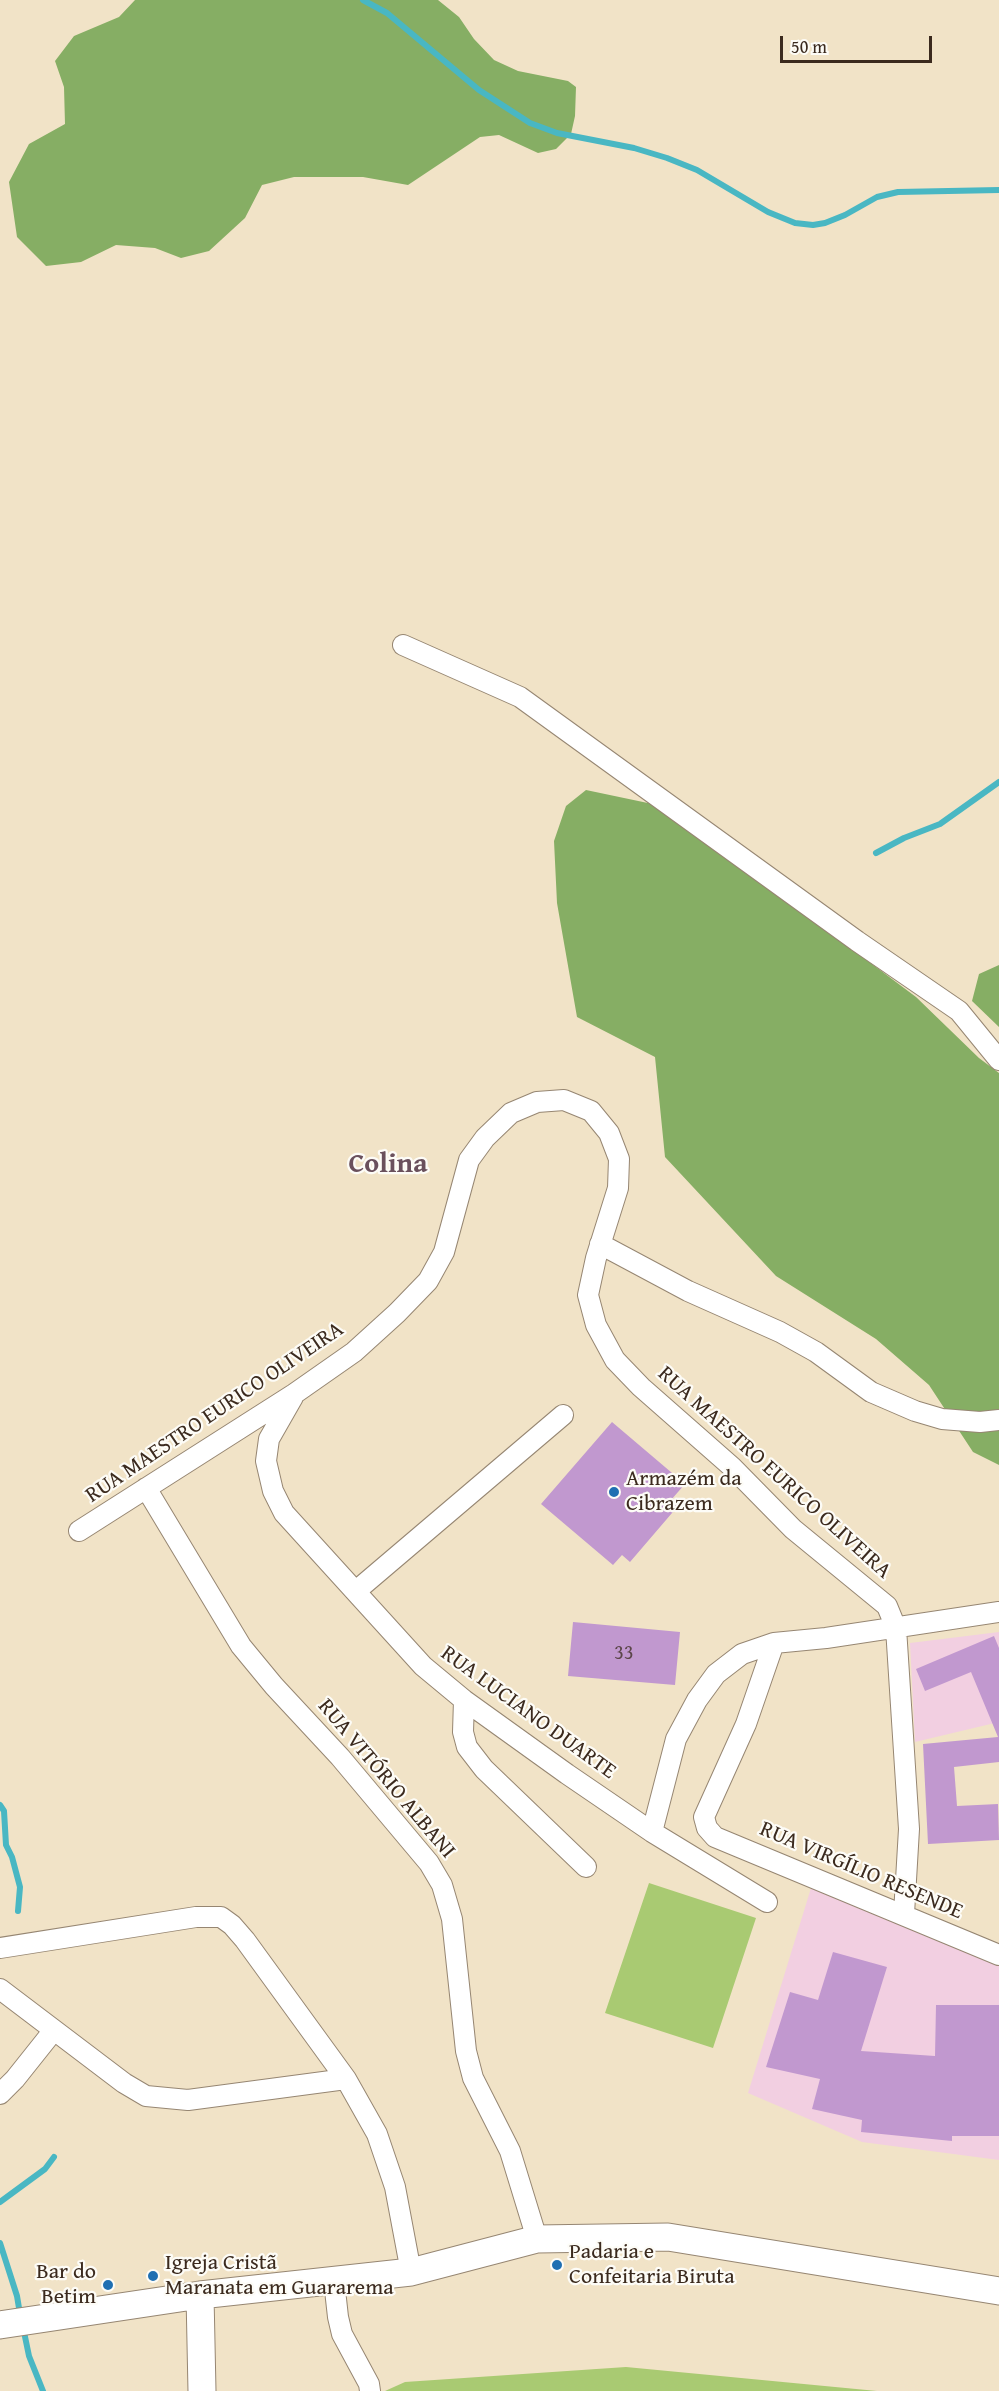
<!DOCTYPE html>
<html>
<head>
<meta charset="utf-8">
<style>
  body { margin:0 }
  #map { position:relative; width:999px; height:2391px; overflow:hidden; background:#f1e3c7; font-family:"Gentium Book Plus",serif }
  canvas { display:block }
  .scale { position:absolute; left:780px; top:36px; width:152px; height:27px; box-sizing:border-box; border:3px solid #3b2a1e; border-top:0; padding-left:8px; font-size:18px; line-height:21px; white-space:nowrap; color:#3b2a1e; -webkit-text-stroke:4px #fdfcf7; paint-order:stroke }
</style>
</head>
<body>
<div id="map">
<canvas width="999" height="2391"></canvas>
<div class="scale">50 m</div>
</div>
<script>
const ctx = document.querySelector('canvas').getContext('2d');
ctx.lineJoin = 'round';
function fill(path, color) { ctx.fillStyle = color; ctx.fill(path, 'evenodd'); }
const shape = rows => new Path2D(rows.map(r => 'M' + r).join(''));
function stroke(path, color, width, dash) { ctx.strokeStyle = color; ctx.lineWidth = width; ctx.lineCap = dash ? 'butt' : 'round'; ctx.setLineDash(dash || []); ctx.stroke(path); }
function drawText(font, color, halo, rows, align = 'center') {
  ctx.font = font + ' "Gentium Book Plus",serif'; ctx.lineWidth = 4.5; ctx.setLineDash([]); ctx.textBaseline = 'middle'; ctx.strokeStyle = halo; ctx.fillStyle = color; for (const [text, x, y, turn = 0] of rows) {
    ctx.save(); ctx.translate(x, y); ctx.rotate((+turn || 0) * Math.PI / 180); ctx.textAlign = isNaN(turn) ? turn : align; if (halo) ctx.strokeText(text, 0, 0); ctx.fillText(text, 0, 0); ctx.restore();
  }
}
fill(shape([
  [999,1632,999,1722,915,1742,910,1643],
  [811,1888,999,1966,999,2160,862,2142,748,2093]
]), '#f2cfe1');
fill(shape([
  [649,1883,756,1918,713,2048,605,2013],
  [626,2367,877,2391,385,2391,405,2382]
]), '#a9ca72');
fill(shape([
  [135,0,438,0,459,17,474,39,494,60,518,71,568,81,576,87,575,116,571,134,556,149,538,153,499,135,480,137,408,185,363,177,294,177,262,185,245,218,209,251,181,258,155,248,116,245,81,262,46,266,17,237,9,182,29,144,65,124,64,87,55,61,74,36,119,17],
  [586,790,681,810,762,873,864,958,916,997,979,1058,999,1073,999,1465,973,1452,929,1385,876,1339,776,1276,665,1157,655,1057,577,1017,557,903,554,841,566,806],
  [999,965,999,1027,972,1001,979,974]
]), '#86ae64');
stroke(shape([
  [363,0,387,13,479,90,530,123,557,133,634,148,667,158,697,170,768,212,795,223,813,225,825,223,845,215,877,197,898,192,999,190],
  [876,853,904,838,940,824,999,782],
  [0,1805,4,1811,6,1845,12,1857,20,1887,18,1911],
  [0,2202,45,2169,54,2157],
  [0,2243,17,2296,20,2314],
  [23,2327,29,2356,43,2391]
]), '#49b7c3', 6);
fill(shape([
  [612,1422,685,1484,671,1500,678,1506,630,1562,622,1555,613,1565,541,1504],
  [573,1622,680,1632,675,1685,568,1676],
  [994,1636,999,1648,999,1762,954,1767,957,1806,998,1804,999,1840,928,1844,923,1744,998,1737,971,1672,925,1691,916,1669],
  [833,1952,887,1967,861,2051,935,2056,936,2005,999,2005,999,2136,952,2136,952,2141,861,2132,862,2120,812,2109,820,2079,766,2067,790,1992,818,2000]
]), '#c198cf');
const street = shape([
  [403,645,520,697,857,941,959,1011,999,1060],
  [600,1244,688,1291,780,1332,816,1352,871,1392,915,1411,942,1419,980,1422,999,1420],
  [293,1397,269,1439,266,1461,273,1491,284,1513,423,1666,464,1700,567,1774,652,1832,767,1902],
  [146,1488,241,1646,274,1686,340,1757,429,1863,442,1885,452,1919,466,2051,473,2078,510,2151,537,2239],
  [79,1531,294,1394,354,1352,397,1313,428,1281,444,1252,469,1160,485,1138,511,1113,537,1102,564,1100,591,1111,609,1133,619,1159,618,1188,596,1258,588,1295,596,1325,615,1360,641,1387,732,1467,793,1529,887,1606,896,1628,909,1829,904,1914],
  [356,1591,563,1415],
  [774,1643,746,1724,704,1817,707,1828,715,1837,999,1955],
  [464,1700,463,1732,467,1747,484,1769,586,1867],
  [652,1832,676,1739,697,1700,716,1674,742,1654,774,1643,826,1638,999,1612],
  [0,1948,196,1917,221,1917,232,1925,245,1940,346,2079,377,2134,395,2187,411,2272],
  [0,1989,124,2083,146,2096,188,2100,346,2079],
  [0,2094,15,2079,54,2030],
  [334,2281,338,2317,342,2334,369,2384,370,2391]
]);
const secondary = shape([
  [200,2295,202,2391],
  [0,2325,200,2295,411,2272,537,2239,668,2237,999,2291]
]);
stroke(street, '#968672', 22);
stroke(secondary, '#968672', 29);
stroke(street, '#fff', 20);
stroke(secondary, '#fff', 27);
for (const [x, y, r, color] of [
  [614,1492,6,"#1f6fb2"],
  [557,2265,6,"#1f6fb2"],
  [153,2276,6,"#1f6fb2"],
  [108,2285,6,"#1f6fb2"]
]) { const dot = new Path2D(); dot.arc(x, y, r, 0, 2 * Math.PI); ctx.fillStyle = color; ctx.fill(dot); stroke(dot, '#fdfcf7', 2); }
drawText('20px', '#5c464a', null, [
  ["33",624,1654]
]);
drawText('22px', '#3b2a1e', '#fdfcf7', [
  ["RUA MAESTRO EURICO OLIVEIRA",215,1413,-34],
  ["RUA MAESTRO EURICO OLIVEIRA",774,1473,42],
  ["RUA LUCIANO DUARTE",528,1713,36],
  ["RUA VITÓRIO ALBANI",386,1779,50],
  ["RUA VIRGÍLIO RESENDE",861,1871,23]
]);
drawText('22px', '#3b2a1e', '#fdfcf7', [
  ["Armazém da",626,1479],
  ["Cibrazem",626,1504],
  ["Padaria e",569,2252],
  ["Confeitaria Biruta",569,2277],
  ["Igreja Cristã",165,2263],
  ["Maranata em Guararema",165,2288],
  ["Bar do",96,2272,"right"],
  ["Betim",96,2297,"right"]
], 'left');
drawText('bold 28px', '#6a505c', '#fdfcf7', [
  ["Colina",388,1165]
]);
</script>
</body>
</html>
